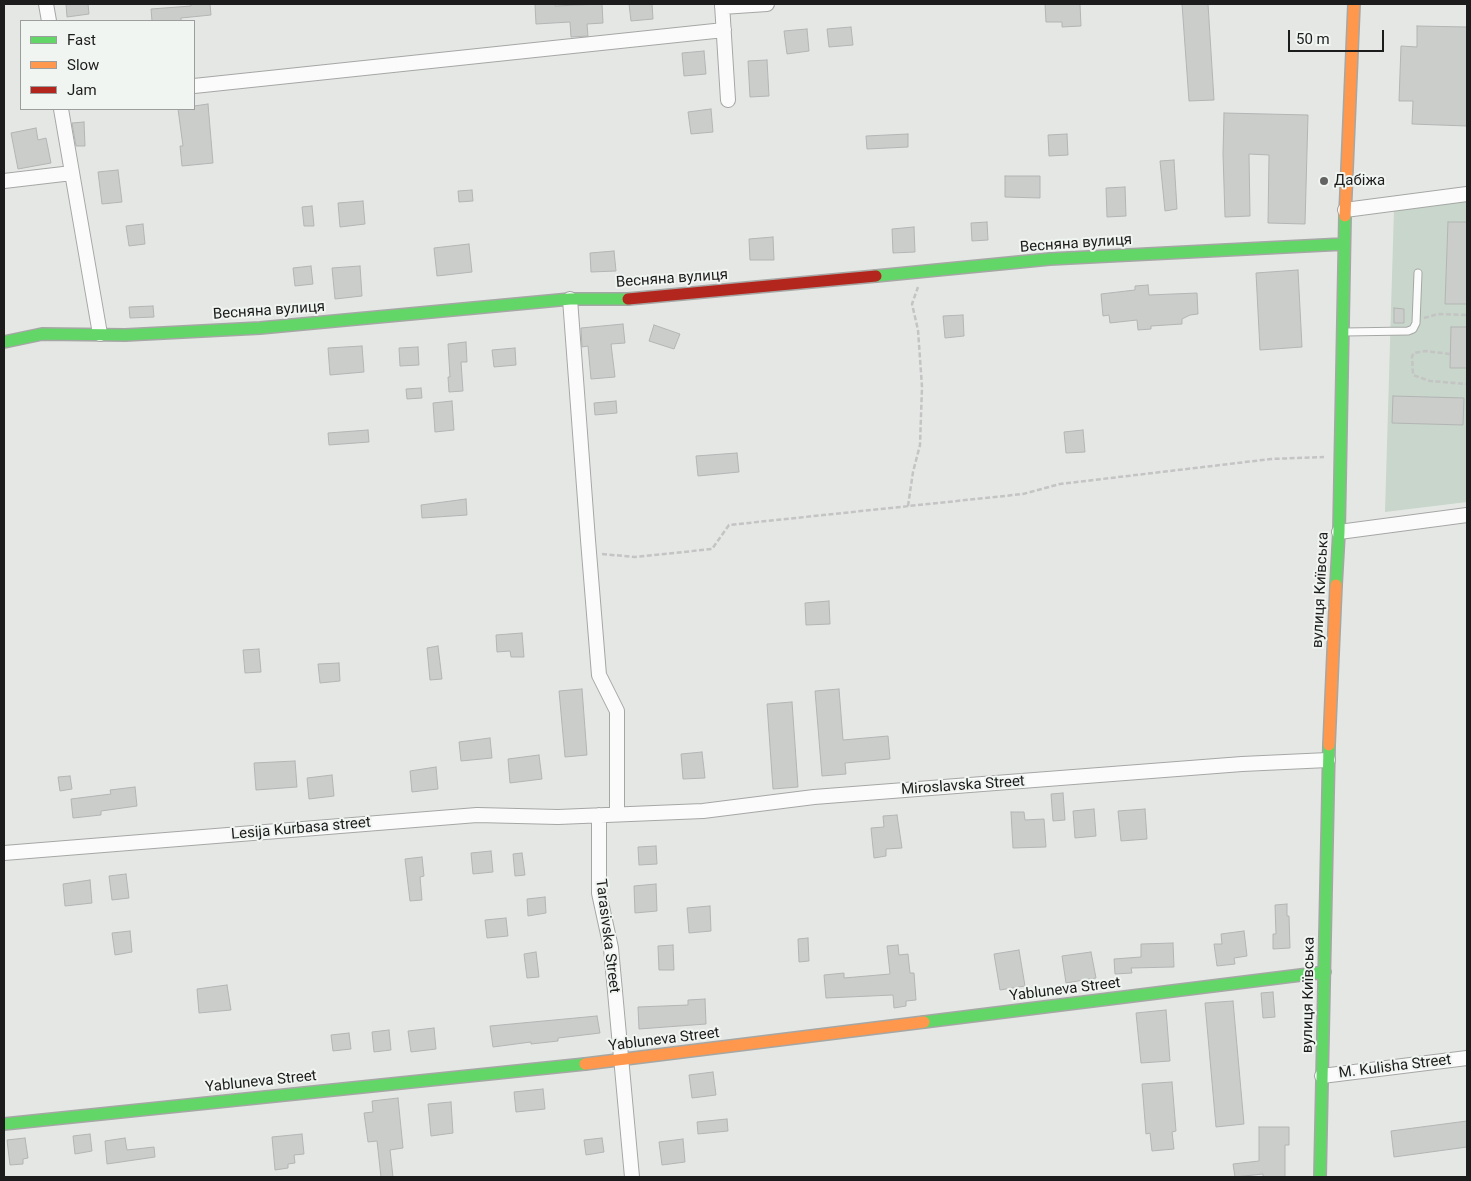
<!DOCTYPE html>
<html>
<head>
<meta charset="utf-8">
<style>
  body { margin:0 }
  #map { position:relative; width:1471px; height:1181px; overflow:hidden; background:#e5e7e5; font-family:Roboto,sans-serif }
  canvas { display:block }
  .frame { position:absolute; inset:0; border:5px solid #1b1c1b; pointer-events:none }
  .legend { position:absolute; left:20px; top:20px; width:175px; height:90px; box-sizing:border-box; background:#f1f5f2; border:1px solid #9b9e9c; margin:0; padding:6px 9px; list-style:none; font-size:15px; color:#1b1c1b }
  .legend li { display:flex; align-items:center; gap:10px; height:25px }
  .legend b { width:25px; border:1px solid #9b9e9c }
  .scale { position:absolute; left:1288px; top:30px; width:96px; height:22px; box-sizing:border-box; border:2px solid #1b1c1b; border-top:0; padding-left:6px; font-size:15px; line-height:18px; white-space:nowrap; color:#1b1c1b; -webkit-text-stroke:4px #f1f5f2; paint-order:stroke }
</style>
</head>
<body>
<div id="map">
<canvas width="1471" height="1181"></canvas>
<div class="frame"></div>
<ul class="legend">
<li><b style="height:6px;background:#63d668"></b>Fast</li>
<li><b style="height:6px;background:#ff974d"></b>Slow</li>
<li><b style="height:6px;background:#b3261e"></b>Jam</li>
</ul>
<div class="scale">50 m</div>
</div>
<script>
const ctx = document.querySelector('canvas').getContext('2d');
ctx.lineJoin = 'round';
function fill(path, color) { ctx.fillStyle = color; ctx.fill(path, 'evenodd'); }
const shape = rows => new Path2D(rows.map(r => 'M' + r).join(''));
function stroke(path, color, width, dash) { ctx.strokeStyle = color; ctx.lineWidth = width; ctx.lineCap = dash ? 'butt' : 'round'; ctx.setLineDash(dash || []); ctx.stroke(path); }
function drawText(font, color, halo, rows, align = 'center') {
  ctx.font = font + ' Roboto,sans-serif'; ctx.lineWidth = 4; ctx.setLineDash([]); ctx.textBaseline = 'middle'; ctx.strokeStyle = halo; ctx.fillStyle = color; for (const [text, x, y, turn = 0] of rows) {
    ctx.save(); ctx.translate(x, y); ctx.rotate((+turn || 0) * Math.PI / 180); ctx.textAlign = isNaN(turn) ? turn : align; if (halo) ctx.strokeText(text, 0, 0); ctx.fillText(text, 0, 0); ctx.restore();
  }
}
fill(shape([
  [1467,199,1467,502,1385,512,1394,209]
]), '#c8d6cb');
const building = shape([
  [66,4,88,4,89,14,67,17,66,4],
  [191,4,210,4,211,15,181,18,181,21,152,21,151,9,191,6,191,4],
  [535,4,555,4,555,6,602,4,603,23,587,24,588,36,571,37,570,22,536,24,535,4],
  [629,4,652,4,653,19,631,21,629,4],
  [1045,4,1080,4,1081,26,1062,27,1062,22,1046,22,1045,4],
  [1182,4,1208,4,1214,100,1189,101,1182,4],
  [1417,26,1467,27,1467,126,1412,124,1413,101,1399,101,1401,46,1417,47,1417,26],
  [851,27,853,45,829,47,827,29,851,27],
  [807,29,809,51,787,54,784,31,807,29],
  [704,51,706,74,684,76,682,53,704,51],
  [767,60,769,96,750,97,748,61,767,60],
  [208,104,213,163,182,166,180,146,183,146,178,109,194,109,194,106,208,104],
  [711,109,713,132,691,134,688,112,711,109],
  [1224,113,1308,115,1305,224,1268,223,1269,155,1249,154,1250,216,1225,217,1223,154,1224,113],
  [84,122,85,146,76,146,72,123,84,122],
  [36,128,38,140,46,138,51,163,18,169,11,133,36,128],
  [908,134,908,147,867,149,866,136,908,134],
  [1067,134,1068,155,1049,156,1048,135,1067,134],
  [1174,160,1177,209,1165,211,1160,161,1174,160],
  [118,170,122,202,102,204,98,172,118,170],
  [1005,176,1040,176,1040,198,1005,197,1005,176],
  [1125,187,1126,216,1107,217,1106,188,1125,187],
  [472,190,473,201,459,202,458,191,472,190],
  [363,201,365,224,340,227,338,203,363,201],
  [312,206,314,226,304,226,302,207,312,206],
  [987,222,988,240,972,241,971,223,987,222],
  [1448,222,1467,222,1467,304,1445,304,1448,222],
  [143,224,145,244,129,246,126,226,143,224],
  [914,227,915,252,893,253,892,229,914,227],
  [773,237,774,260,750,260,749,239,773,237],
  [469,244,472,272,437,276,434,248,469,244],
  [614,251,616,271,591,272,590,253,614,251],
  [311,266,313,284,295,286,293,268,311,266],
  [360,266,362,296,335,299,332,268,360,266],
  [1298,270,1302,347,1260,350,1256,273,1298,270],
  [1148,285,1149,295,1197,293,1198,314,1190,315,1182,319,1182,324,1151,326,1151,329,1138,330,1137,320,1110,323,1109,315,1103,316,1101,294,1135,290,1135,286,1148,285],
  [153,306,154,317,130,318,129,307,153,306],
  [1394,308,1404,309,1404,323,1394,323,1394,308],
  [963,315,964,336,945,338,943,316,963,315],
  [623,324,625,343,611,344,615,377,591,379,588,346,582,347,581,328,623,324],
  [654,325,680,334,674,349,649,341,654,325],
  [1451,327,1467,327,1467,368,1450,368,1451,327],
  [466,342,467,362,461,362,463,391,449,392,448,377,450,377,448,344,466,342],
  [362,346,364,372,330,375,328,348,362,346],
  [418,347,419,365,400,366,399,348,418,347],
  [515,348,516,365,494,367,492,350,515,348],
  [421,388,422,398,407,399,406,389,421,388],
  [1393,396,1464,398,1463,425,1392,423,1393,396],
  [452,401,454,430,435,432,433,403,452,401],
  [616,401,617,413,595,415,594,403,616,401],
  [368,430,369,442,329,445,328,433,368,430],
  [1083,430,1085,452,1066,453,1064,432,1083,430],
  [737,453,739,472,698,476,696,456,737,453],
  [466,499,467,515,422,518,421,505,466,499],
  [829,601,830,624,806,625,805,603,829,601],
  [522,633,524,657,511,657,510,651,497,652,496,635,522,633],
  [438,646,442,679,430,680,427,648,438,646],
  [259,649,261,672,245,673,243,650,259,649],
  [339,663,340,681,320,683,318,664,339,663],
  [582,689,587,755,565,757,559,691,582,689],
  [839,689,843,740,888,736,890,759,845,763,846,774,822,776,815,691,839,689],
  [792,702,798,787,773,789,767,704,792,702],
  [490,738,492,758,461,761,459,742,490,738],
  [702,752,705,778,683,779,681,754,702,752],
  [539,755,542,779,510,783,508,759,539,755],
  [295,761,297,787,256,790,254,763,295,761],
  [436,767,438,789,412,792,410,771,436,767],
  [332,775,334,796,309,799,307,778,332,775],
  [70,776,72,789,60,791,58,777,70,776],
  [135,787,137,806,101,811,101,815,73,818,71,799,111,794,110,790,135,787],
  [1063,793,1065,820,1053,821,1051,794,1063,793],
  [1094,809,1096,836,1075,838,1073,811,1094,809],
  [1145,809,1147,839,1121,841,1118,811,1145,809],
  [1011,812,1024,812,1025,820,1044,819,1046,847,1013,848,1011,812],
  [897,815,902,848,886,849,886,856,874,858,871,828,884,827,883,816,897,815],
  [656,846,657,864,639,865,638,847,656,846],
  [491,851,493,872,473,874,471,853,491,851],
  [522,853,525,875,515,876,513,854,522,853],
  [422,857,424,876,420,877,422,900,410,901,405,859,422,857],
  [126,874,129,898,112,900,109,876,126,874],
  [90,880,92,903,65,906,63,884,90,880],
  [656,884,657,911,635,913,634,886,656,884],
  [545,897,546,913,528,916,527,899,545,897],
  [1287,904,1287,916,1289,916,1290,948,1273,949,1273,934,1276,934,1275,905,1287,904],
  [710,906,711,931,689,933,687,908,710,906],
  [506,918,508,936,487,938,485,920,506,918],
  [130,931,132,952,115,955,112,933,130,931],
  [1244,931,1247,956,1234,958,1235,964,1217,966,1214,944,1222,944,1221,934,1244,931],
  [808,938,809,961,799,962,798,939,808,938],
  [1173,943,1174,967,1131,968,1132,973,1115,974,1114,959,1141,957,1141,944,1173,943],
  [673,945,674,970,659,970,658,946,673,945],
  [898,945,899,955,908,954,910,973,914,973,916,1000,906,1001,906,1006,894,1008,893,995,826,998,824,975,844,973,844,978,890,974,887,946,898,945],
  [1019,950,1025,986,1000,990,994,954,1019,950],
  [536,952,539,977,527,978,524,954,536,952],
  [1091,952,1096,978,1066,983,1062,956,1091,952],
  [227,985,231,1010,199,1013,197,989,227,985],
  [1273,992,1275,1017,1263,1018,1261,993,1273,992],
  [705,999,706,1024,639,1029,638,1007,688,1005,688,1000,705,999],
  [1233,1001,1244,1124,1216,1127,1205,1003,1233,1001],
  [1166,1010,1170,1061,1141,1063,1136,1013,1166,1010],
  [597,1016,600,1033,558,1038,558,1041,531,1044,531,1042,493,1047,490,1026,597,1016],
  [434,1028,436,1049,411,1052,408,1031,434,1028],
  [389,1030,391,1050,374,1052,372,1032,389,1030],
  [349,1033,351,1049,333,1051,331,1035,349,1033],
  [713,1072,716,1095,692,1098,689,1075,713,1072],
  [1172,1082,1176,1131,1172,1132,1174,1149,1152,1151,1150,1133,1146,1134,1142,1084,1172,1082],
  [543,1089,545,1109,516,1112,514,1092,543,1089],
  [398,1098,403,1148,390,1150,393,1177,381,1177,377,1141,368,1142,364,1113,373,1112,372,1101,398,1098],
  [451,1102,453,1133,431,1136,428,1104,451,1102],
  [727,1119,728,1131,698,1134,697,1122,727,1119],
  [1467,1121,1467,1147,1394,1157,1391,1131,1467,1121],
  [1259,1127,1289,1127,1289,1145,1285,1145,1285,1177,1263,1177,1263,1174,1235,1177,1233,1164,1259,1161,1259,1127],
  [90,1134,92,1151,75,1154,73,1136,90,1134],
  [302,1134,304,1154,294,1155,295,1163,288,1164,288,1168,275,1170,272,1137,302,1134],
  [25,1138,28,1158,23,1159,23,1164,10,1165,7,1140,25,1138],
  [125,1138,127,1150,154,1147,155,1157,107,1164,105,1141,125,1138],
  [602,1138,604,1152,586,1155,584,1140,602,1138],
  [683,1139,685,1162,662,1165,659,1142,683,1139]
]);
fill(building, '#cbcdcb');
stroke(building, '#b3b5b4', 1);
const lane = shape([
  [1345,332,1408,331,1413,329,1416,323,1418,273]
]);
const street = shape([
  [46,4,49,21],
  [722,4,728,100],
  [722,7,767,4],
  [194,86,724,30],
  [61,109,100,334],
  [4,181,72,173],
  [1345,210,1467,194],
  [570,299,588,540,599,675,617,711,617,814],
  [1339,532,1467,515],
  [599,815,599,893,611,948,632,1177],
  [4,853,477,815,558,817,703,811,814,797,1242,764,1328,760],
  [1322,1076,1467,1058]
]);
const fast = shape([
  [876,276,1050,259,1344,244],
  [4,342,42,334,125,335,260,328,570,299,628,299],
  [1336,585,1339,532,1345,216],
  [924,1022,1325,972],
  [4,1124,585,1064],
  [1320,1177,1329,745]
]);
const slow = shape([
  [1345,216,1354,4],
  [1329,745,1336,585],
  [585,1064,924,1022]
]);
const jam = shape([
  [628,299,876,276]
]);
stroke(lane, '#a5a7a5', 9);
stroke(street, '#a5a7a5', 16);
stroke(fast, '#a5a7a5', 14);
stroke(slow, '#a5a7a5', 14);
stroke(jam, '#a5a7a5', 14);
stroke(shape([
  [1424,318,1438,314,1467,315],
  [1450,354,1425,351,1414,353,1412,356,1413,375,1430,381,1467,384],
  [908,506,913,472,920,445,922,387,918,330,912,304,918,287],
  [602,554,635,557,712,549,729,525,1023,494,1060,484,1271,459,1324,457]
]), '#c3c4c3', 2.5, [5, 2.5]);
stroke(lane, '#fbfbfb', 7);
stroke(street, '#fbfbfb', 14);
stroke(fast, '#63d668', 11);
stroke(slow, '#ff974d', 11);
stroke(jam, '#b3261e', 11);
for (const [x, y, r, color] of [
  [1324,181,5,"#626362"]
]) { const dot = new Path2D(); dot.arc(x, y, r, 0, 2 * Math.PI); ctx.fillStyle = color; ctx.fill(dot); stroke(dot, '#f1f5f2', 2); }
drawText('15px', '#1b1c1b', '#f1f5f2', [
  ["Дабіжа",1334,181]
], 'left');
drawText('15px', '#1b1c1b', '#f1f5f2', [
  ["Весняна вулиця",1076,244,-4],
  ["Весняна вулиця",672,279,-4],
  ["Весняна вулиця",269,311,-4],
  ["вулиця Київська",1321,590,-87],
  ["Miroslavska Street",963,786,-4],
  ["Lesija Kurbasa street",301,829,-5],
  ["Tarasivska Street",607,936,83],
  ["Yabluneva Street",1065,990,-7],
  ["вулиця Київська",1309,995,-89],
  ["Yabluneva Street",664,1040,-7],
  ["M. Kulisha Street",1395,1067,-7],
  ["Yabluneva Street",261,1082,-6]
]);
</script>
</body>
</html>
